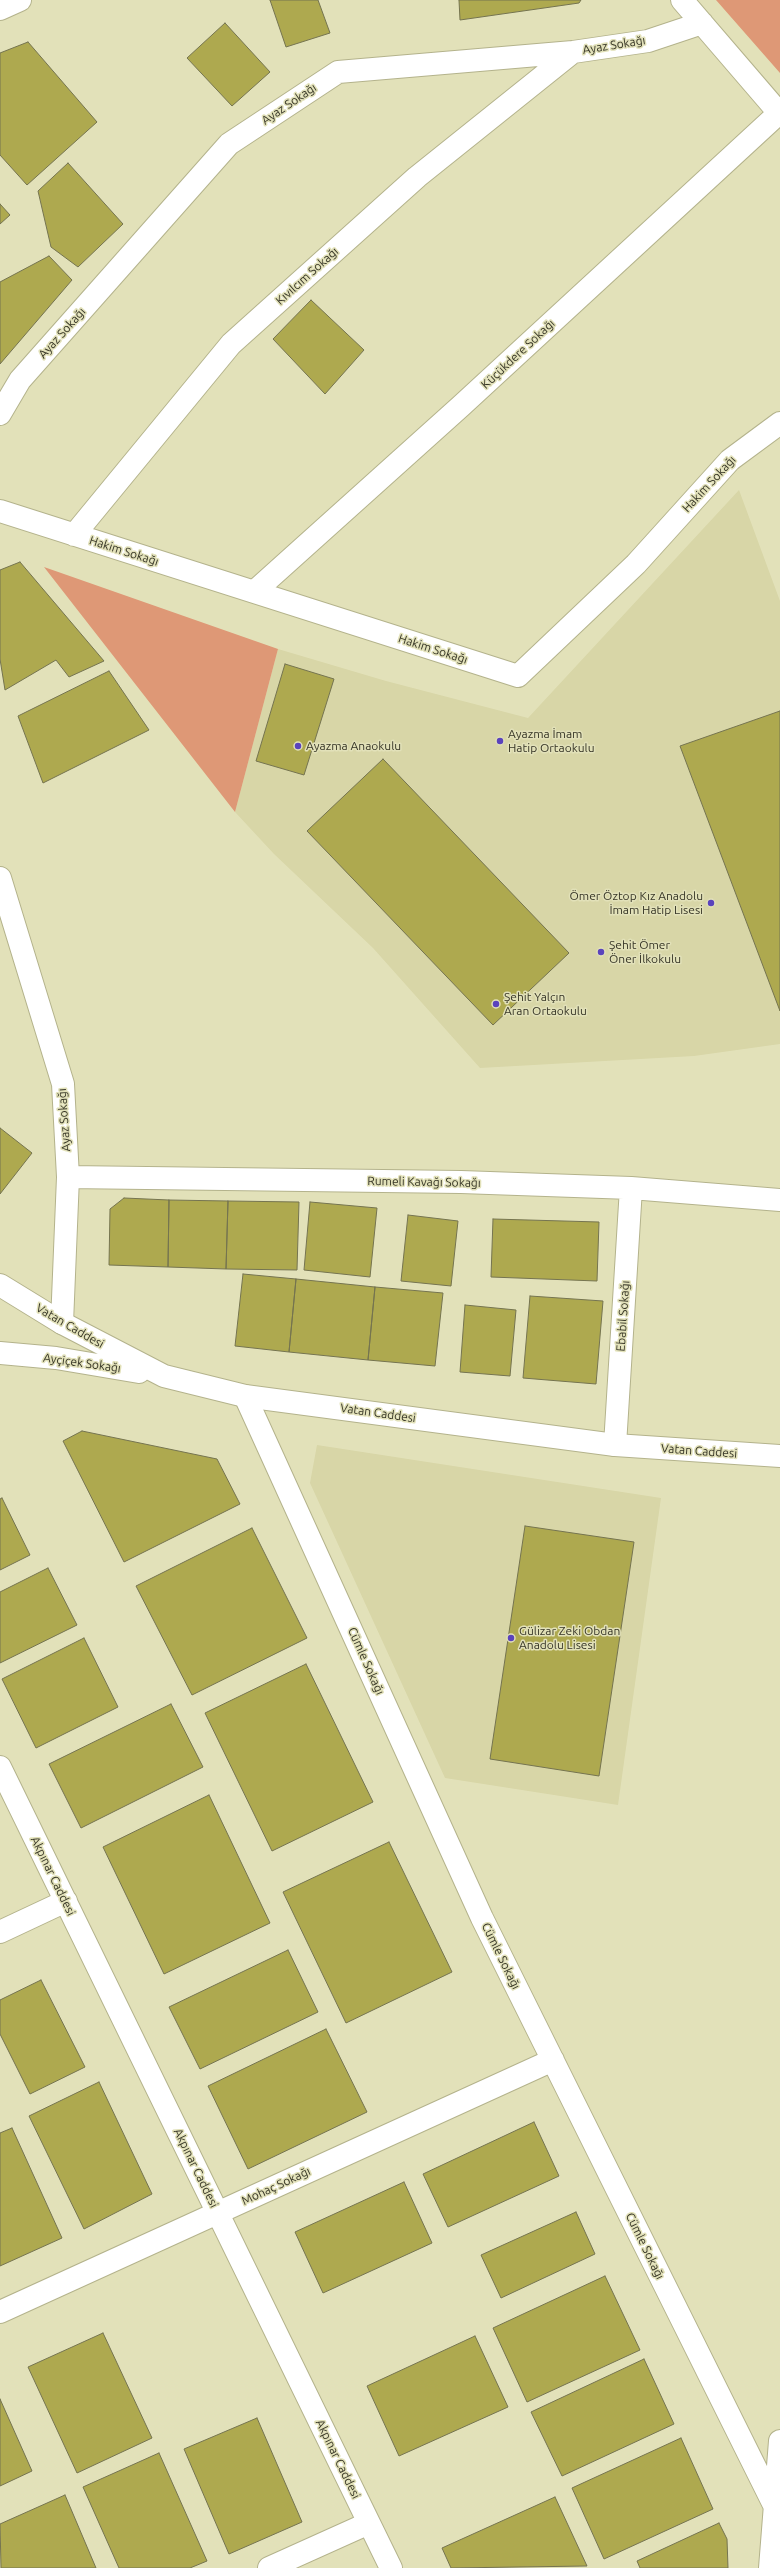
<!DOCTYPE html>
<html>
<head>
<meta charset="utf-8">
<style>
  body { margin:0 }
  canvas { display:block; background:#e2e1b9 }
</style>
</head>
<body>
<canvas width="780" height="2568"></canvas>
<script>
const ctx = document.querySelector('canvas').getContext('2d');
ctx.lineJoin = 'round';
function fill(path, color) { ctx.fillStyle = color; ctx.fill(path, 'evenodd'); }
const shape = rows => new Path2D(rows.map(r => 'M' + r).join(''));
function stroke(path, color, width, dash) { ctx.strokeStyle = color; ctx.lineWidth = width; ctx.lineCap = dash ? 'butt' : 'round'; ctx.setLineDash(dash || []); ctx.stroke(path); }
function drawText(font, color, halo, rows, align = 'center') {
  ctx.font = font + ' Ubuntu,sans-serif'; ctx.lineWidth = 3; ctx.setLineDash([]); ctx.textBaseline = 'middle'; ctx.strokeStyle = halo; ctx.fillStyle = color; for (const [text, x, y, turn = 0] of rows) {
    ctx.save(); ctx.translate(x, y); ctx.rotate((+turn || 0) * Math.PI / 180); ctx.textAlign = isNaN(turn) ? turn : align; if (halo) ctx.strokeText(text, 0, 0); ctx.fillText(text, 0, 0); ctx.restore();
  }
}
fill(shape([
  [739,490,780,601,780,1044,694,1056,480,1068,373,948,274,854,235,812,278,649,386,681,528,718],
  [317,1445,661,1498,618,1805,445,1778,310,1483]
]), '#d8d6a7');
fill(shape([
  [716,0,780,0,780,73],
  [44,567,278,649,235,812]
]), '#de9876');
const building = shape([
  [270,0,318,0,330,33,286,47,270,0],
  [459,0,581,0,579,3,460,20,459,0],
  [225,23,270,72,232,106,187,58,225,23],
  [28,42,97,122,27,185,0,155,0,53,28,42],
  [68,163,123,224,78,267,51,247,38,191,68,163],
  [0,204,10,215,0,224,0,204],
  [49,256,72,280,0,364,0,282,49,256],
  [311,300,364,350,325,394,273,339,311,300],
  [20,562,104,661,69,677,56,660,5,690,0,659,0,570,20,562],
  [285,664,334,679,304,775,256,761,285,664],
  [109,671,149,730,43,783,18,716,109,671],
  [780,711,780,1011,680,746,780,711],
  [383,759,569,953,493,1025,307,831,383,759],
  [0,1128,32,1153,0,1194,0,1128],
  [124,1198,169,1200,168,1267,109,1265,110,1209,124,1198],
  [169,1200,228,1201,226,1269,168,1267,169,1200],
  [228,1201,299,1202,297,1270,226,1269,228,1201],
  [310,1202,377,1208,370,1277,304,1270,310,1202],
  [408,1215,458,1221,451,1286,401,1281,408,1215],
  [493,1219,599,1222,597,1281,491,1277,493,1219],
  [243,1274,296,1279,289,1352,235,1346,243,1274],
  [296,1279,375,1287,368,1360,289,1352,296,1279],
  [375,1287,443,1293,435,1366,368,1360,375,1287],
  [530,1296,603,1301,596,1384,523,1378,530,1296],
  [465,1305,516,1310,510,1376,460,1372,465,1305],
  [82,1431,217,1459,240,1504,124,1562,63,1441,82,1431],
  [2,1498,30,1555,0,1570,0,1499,2,1498],
  [525,1526,634,1542,599,1776,490,1759,525,1526],
  [252,1528,307,1638,192,1695,136,1586,252,1528],
  [48,1568,77,1625,0,1663,0,1592,48,1568],
  [84,1638,118,1707,36,1748,2,1679,84,1638],
  [306,1664,373,1802,272,1851,205,1713,306,1664],
  [171,1704,203,1767,81,1828,49,1764,171,1704],
  [209,1795,270,1923,164,1974,103,1847,209,1795],
  [389,1842,452,1972,346,2023,283,1892,389,1842],
  [288,1950,318,2012,200,2069,169,2007,288,1950],
  [41,1980,85,2067,30,2094,0,2034,0,2000,41,1980],
  [326,2029,367,2112,248,2169,208,2086,326,2029],
  [99,2082,152,2194,84,2229,29,2116,99,2082],
  [534,2122,559,2176,448,2227,423,2174,534,2122],
  [12,2128,62,2238,0,2266,0,2133,12,2128],
  [404,2182,432,2243,323,2293,295,2232,404,2182],
  [576,2212,595,2254,501,2298,481,2255,576,2212],
  [605,2276,640,2350,527,2402,493,2328,605,2276],
  [103,2333,152,2438,77,2473,28,2367,103,2333],
  [475,2336,508,2407,399,2456,367,2386,475,2336],
  [644,2359,674,2424,562,2476,531,2412,644,2359],
  [0,2399,32,2471,0,2486,0,2399],
  [257,2418,302,2522,229,2554,184,2449,257,2418],
  [681,2438,713,2509,604,2559,572,2488,681,2438],
  [159,2453,207,2561,190,2568,119,2568,83,2487,159,2453],
  [65,2495,96,2568,1,2568,0,2524,65,2495],
  [555,2497,587,2566,451,2568,442,2548,555,2497],
  [719,2523,727,2539,728,2568,640,2568,637,2561,719,2523]
]);
fill(building, '#aea94f');
stroke(building, '#757450', 1);
const minor = shape([
  [682,0,780,114],
  [0,414,20,380,229,144,338,72,573,52,648,41,702,23],
  [0,511,518,676,636,564,730,460,780,423],
  [74,535,231,344,417,177,573,52],
  [254,592,461,406,779,113],
  [0,878,63,1084,68,1177,62,1323],
  [68,1177,461,1182,631,1188,780,1200],
  [245,1396,482,1918,775,2507],
  [615,1445,631,1188],
  [0,1767,391,2568],
  [0,1932,66,1901],
  [0,2312,553,2060],
  [269,2568,369,2523],
  [770,2568,780,2441]
]);
const tertiary = shape([
  [0,9,20,0],
  [0,1285,62,1323,164,1376,245,1396,615,1445,780,1456],
  [0,1353,56,1358,139,1372]
]);
stroke(minor, '#b4b38c', 24);
stroke(tertiary, '#b4b38c', 24);
stroke(minor, '#fff', 22);
stroke(tertiary, '#fff', 22);
for (const [x, y, r, color] of [
  [500,741,4,"#5a43bc"],
  [298,746,4,"#5a43bc"],
  [711,903,4,"#5a43bc"],
  [601,952,4,"#5a43bc"],
  [496,1004,4,"#5a43bc"],
  [511,1638,4,"#5a43bc"]
]) { const dot = new Path2D(); dot.arc(x, y, r, 0, 2 * Math.PI); ctx.fillStyle = color; ctx.fill(dot); stroke(dot, '#e2e1b9', 1.5); }
drawText('12px', '#363526', '#e2e1b9', [
  ["Ayaz Sokağı",614,45,-9],
  ["Ayaz Sokağı",289,104,-34],
  ["Kıvılcım Sokağı",307,276,-42],
  ["Ayaz Sokağı",62,333,-48],
  ["Küçükdere Sokağı",518,354,-43],
  ["Hakim Sokağı",709,484,-47],
  ["Hakim Sokağı",124,551,18],
  ["Hakim Sokağı",433,649,18],
  ["Ayaz Sokağı",64,1120,-94],
  ["Rumeli Kavağı Sokağı",424,1182,1],
  ["Ebabil Sokağı",623,1316,-86],
  ["Vatan Caddesi",70,1326,30],
  ["Ayçiçek Sokağı",82,1363,8],
  ["Vatan Caddesi",378,1413,8],
  ["Vatan Caddesi",699,1451,4],
  ["Cümle Sokağı",366,1661,66],
  ["Akpınar Caddesi",53,1876,64],
  ["Cümle Sokağı",501,1956,64],
  ["Akpınar Caddesi",196,2168,64],
  ["Mohaç Sokağı",276,2186,-25],
  ["Cümle Sokağı",645,2246,64],
  ["Akpınar Caddesi",338,2459,64]
]);
drawText('12px', '#363526', '#e2e1b9', [
  ["Ayazma İmam",508,734],
  ["Hatip Ortaokulu",508,748],
  ["Ayazma Anaokulu",306,746],
  ["Ömer Öztop Kız Anadolu",703,896,"right"],
  ["İmam Hatip Lisesi",703,910,"right"],
  ["Şehit Ömer",609,945],
  ["Öner İlkokulu",609,959],
  ["Şehit Yalçın",504,997],
  ["Aran Ortaokulu",504,1011],
  ["Gülizar Zeki Obdan",519,1631],
  ["Anadolu Lisesi",519,1645]
], 'left');
</script>
</body>
</html>
